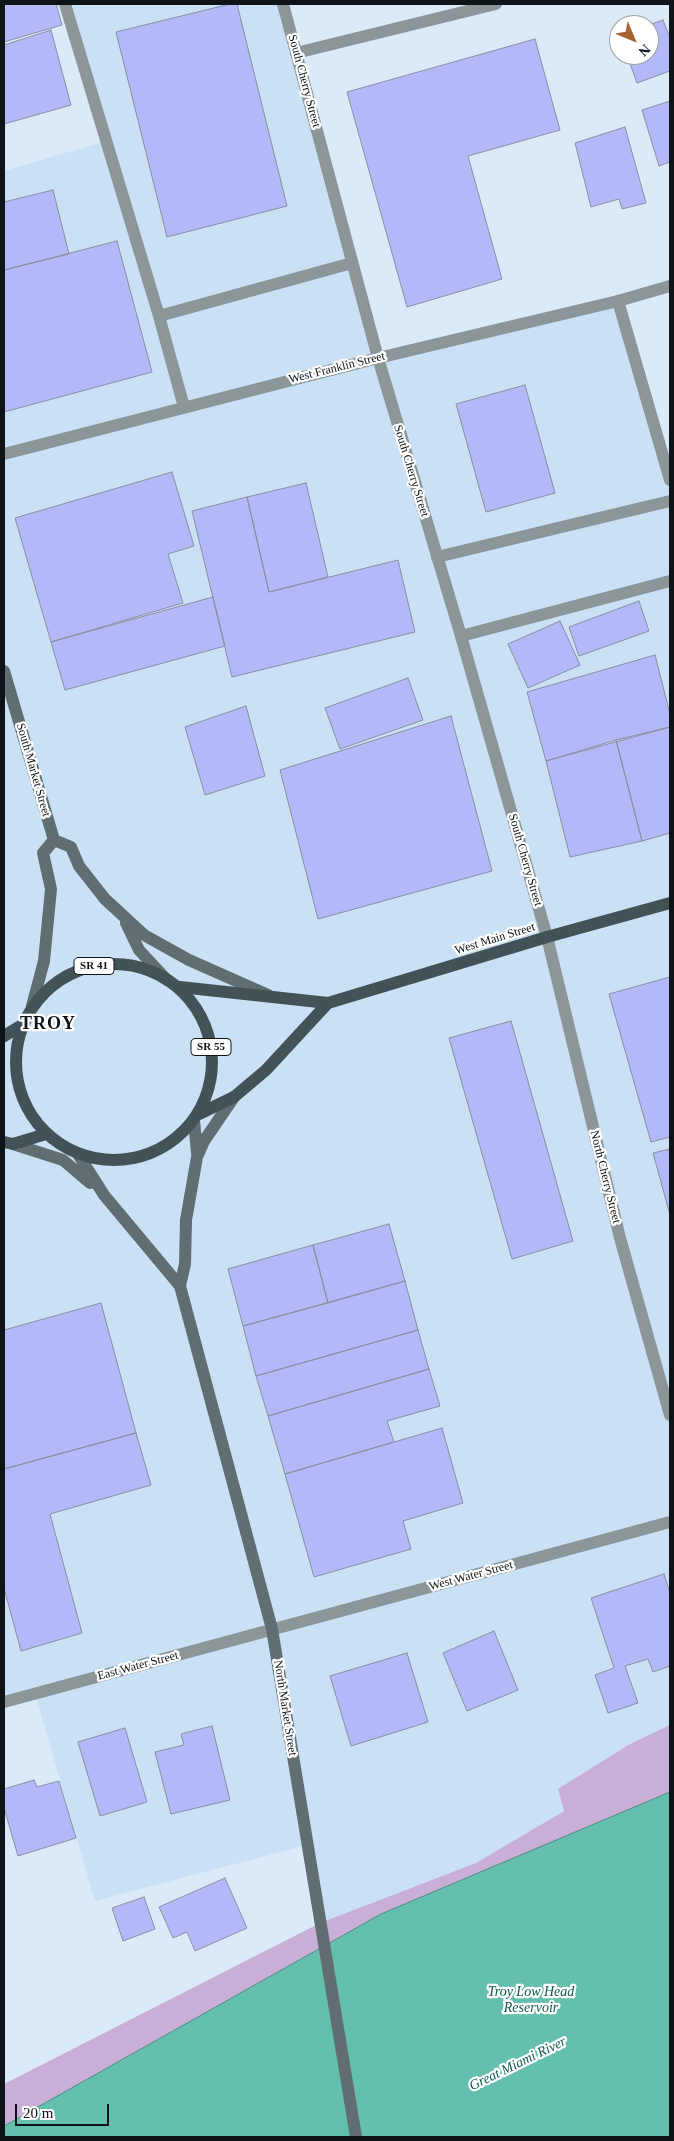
<!DOCTYPE html>
<html>
<head>
<meta charset="utf-8">
<style>
  body { margin:0 }
  #map { position:relative; width:674px; height:2141px; overflow:hidden; background:#dbeaf9; font-family:"Times New Roman",serif }
  canvas { display:block }
  .frame { position:absolute; inset:0; border:5px solid #0d1317; pointer-events:none }
  .north { position:absolute; left:609px; top:15px; width:50px; height:50px; box-sizing:border-box; background:#fff; border:1px solid #9ea1a2; border-radius:50%; rotate:135deg; font-size:14px; font-weight:700; line-height:20px; text-align:center; color:#0d1317 }
  .north::after { content:''; display:block; margin:auto; width:18px; height:22px; background:#a66232; clip-path:polygon(50% 0,100% 100%,50% 72%,0 100%) }
  .scale { position:absolute; left:15px; top:2104px; width:94px; height:22px; box-sizing:border-box; border:2px solid #0d1317; border-top:0; padding-left:6px; font-size:15px; line-height:18px; white-space:nowrap; color:#0d1317; -webkit-text-stroke:4px #fff; paint-order:stroke }
</style>
</head>
<body>
<div id="map">
<canvas width="674" height="2141"></canvas>
<div class="frame"></div>
<div class="north">N</div>
<div class="scale">20 m</div>
</div>
<script>
const ctx = document.querySelector('canvas').getContext('2d');
ctx.lineJoin = 'round';
function fill(path, color) { ctx.fillStyle = color; ctx.fill(path, 'evenodd'); }
const shape = rows => new Path2D(rows.map(r => 'M' + r).join(''));
function stroke(path, color, width, dash) { ctx.strokeStyle = color; ctx.lineWidth = width; ctx.lineCap = dash ? 'butt' : 'round'; ctx.setLineDash(dash || []); ctx.stroke(path); }
function drawText(font, color, halo, rows, align = 'center') {
  ctx.font = font + ' "Times New Roman",serif'; ctx.lineWidth = 4.5; ctx.setLineDash([]); ctx.textBaseline = 'middle'; ctx.strokeStyle = halo; ctx.fillStyle = color; for (const [text, x, y, turn = 0] of rows) {
    ctx.save(); ctx.translate(x, y); ctx.rotate((+turn || 0) * Math.PI / 180); ctx.textAlign = isNaN(turn) ? turn : align; if (halo) ctx.strokeText(text, 0, 0); ctx.fillText(text, 0, 0); ctx.restore();
  }
}
fill(shape([
  [65,4,283,4,377,358,618,301,670,480,670,1725,630,1744,564,1811,476,1863,320,1923,307,1845,95,1901,35,1694,4,1702,4,171,106,141]
]), '#cae0f4');
fill(shape([
  [670,1725,670,1792,381,1914,4,2126,4,2084,320,1923,476,1863,564,1811,558,1789,630,1744]
]), '#c9afd7');
const water = shape([
  [670,1792,670,2137,4,2137,4,2126,381,1914,670,1792]
]);
fill(water, '#65bfae');
stroke(water, '#4b8b81', 1);
const building = shape([
  [4,4,56,4,62,25,4,42,4,4],
  [230,4,237,4,287,206,167,237,116,32,230,4],
  [663,20,670,38,670,71,637,83,627,55,649,55,649,25,663,20],
  [51,30,71,105,4,124,4,45,51,30],
  [535,39,560,130,468,156,502,279,407,307,347,92,535,39],
  [670,101,670,162,659,166,642,110,670,101],
  [625,127,646,203,622,209,619,199,591,207,575,143,625,127],
  [53,190,69,254,4,270,4,202,53,190],
  [117,241,152,372,4,412,4,270,117,241],
  [525,385,555,493,486,512,456,404,525,385],
  [172,472,194,546,168,554,183,603,51,642,15,518,172,472],
  [306,483,328,577,269,592,247,497,306,483],
  [247,497,269,592,398,560,415,632,232,677,192,511,247,497],
  [213,597,225,646,65,690,51,642,213,597],
  [639,601,649,631,579,656,569,627,639,601],
  [560,621,580,665,528,688,508,644,560,621],
  [655,655,670,714,670,727,546,761,527,692,655,655],
  [408,678,423,720,340,749,325,708,408,678],
  [246,706,265,776,205,795,185,727,246,706],
  [451,716,492,871,318,919,280,770,451,716],
  [670,727,670,833,642,841,616,740,670,727],
  [616,740,642,841,570,857,546,761,616,740],
  [670,977,670,1137,651,1142,609,994,670,977],
  [511,1021,573,1241,512,1259,449,1038,511,1021],
  [670,1149,670,1215,653,1153,670,1149],
  [389,1224,405,1281,328,1303,313,1245,389,1224],
  [313,1245,328,1303,243,1326,228,1269,313,1245],
  [405,1281,418,1330,256,1376,243,1326,405,1281],
  [101,1303,136,1433,4,1469,4,1330,101,1303],
  [418,1330,429,1369,268,1416,256,1376,418,1330],
  [429,1369,440,1406,387,1421,394,1442,285,1474,268,1416,429,1369],
  [442,1428,463,1503,403,1521,411,1549,314,1577,285,1474,442,1428],
  [136,1433,151,1485,50,1514,82,1633,21,1651,4,1588,4,1469,136,1433],
  [664,1574,670,1593,670,1666,653,1672,648,1659,625,1666,638,1703,608,1713,595,1675,614,1668,591,1598,664,1574],
  [494,1631,518,1690,467,1711,443,1653,494,1631],
  [407,1653,428,1722,351,1746,330,1676,407,1653],
  [212,1726,230,1800,171,1814,155,1752,184,1745,181,1734,212,1726],
  [125,1728,147,1802,100,1816,78,1742,125,1728],
  [34,1780,37,1787,59,1781,76,1838,18,1856,4,1808,4,1789,34,1780],
  [225,1878,247,1928,195,1951,187,1932,173,1938,159,1907,225,1878],
  [144,1897,155,1929,123,1941,112,1908,144,1897]
]);
fill(building, '#b2b8f8');
stroke(building, '#8c8e9f', 1);
stroke(shape([
  [65,4,159,316],
  [296,53,496,4],
  [618,301,670,480],
  [184,407,159,316,352,263],
  [437,557,670,501],
  [461,636,670,581]
]), '#8c9598', 12);
stroke(shape([
  [283,4,378,358,461,636,547,937,620,1238,670,1415],
  [4,454,378,358,618,301,670,286],
  [4,1702,670,1522]
]), '#8c9598', 12);
stroke(shape([
  [4,671,54,840],
  [54,840,71,847,79,866,105,899,144,935,189,960,268,995],
  [126,923,139,950,167,980],
  [32,1006,44,961,51,889,43,853,54,840],
  [194,1120,197,1153],
  [13,1144,63,1160,90,1183],
  [78,1154,104,1195,180,1286,272,1629,356,2137],
  [180,1286,185,1264,186,1220,197,1157,204,1141,234,1097]
]), '#606e71', 12);
stroke(shape([
  '16 1062a98 98 0 1 1 196 0a98 98 0 1 1-196 0Z',
  [180,987,328,1003,547,937,670,903],
  [4,1036,24,1024],
  [199,1114,234,1097,266,1070,328,1003],
  [4,1142,13,1144,46,1134]
]), '#425256', 12);
for (const [x, y, w] of [
  [94,966,40],
  [211,1047,40]
]) { const box = new Path2D(); box.roundRect(x - w / 2, y - 8.5, w, 17, 4); ctx.fillStyle = '#fff'; ctx.fill(box); stroke(box, '#0d1317', 1); }
drawText('bold 11px', '#0d1317', null, [
  ["SR 41",94,966],
  ["SR 55",211,1047]
]);
drawText('12px', '#0d1317', '#fff', [
  ["South Cherry Street",304,81,75],
  ["West Franklin Street",337,368,-14],
  ["South Cherry Street",411,471,73],
  ["South Market Street",33,770,74],
  ["South Cherry Street",525,860,74],
  ["West Main Street",495,939,-17],
  ["North Cherry Street",605,1177,76],
  ["West Water Street",471,1576,-15],
  ["East Water Street",138,1666,-15],
  ["North Market Street",285,1708,81]
]);
drawText('italic 14px', '#0c5a4f', '#fff', [
  ["Troy Low Head",531,1992],
  ["Reservoir",531,2008],
  ["Great Miami River",518,2064,-26]
]);
ctx.letterSpacing = '1px';
drawText('bold 18px', '#0d1317', '#fff', [
  ["TROY",48,1024]
]);
ctx.letterSpacing = '0px';
</script>
</body>
</html>
